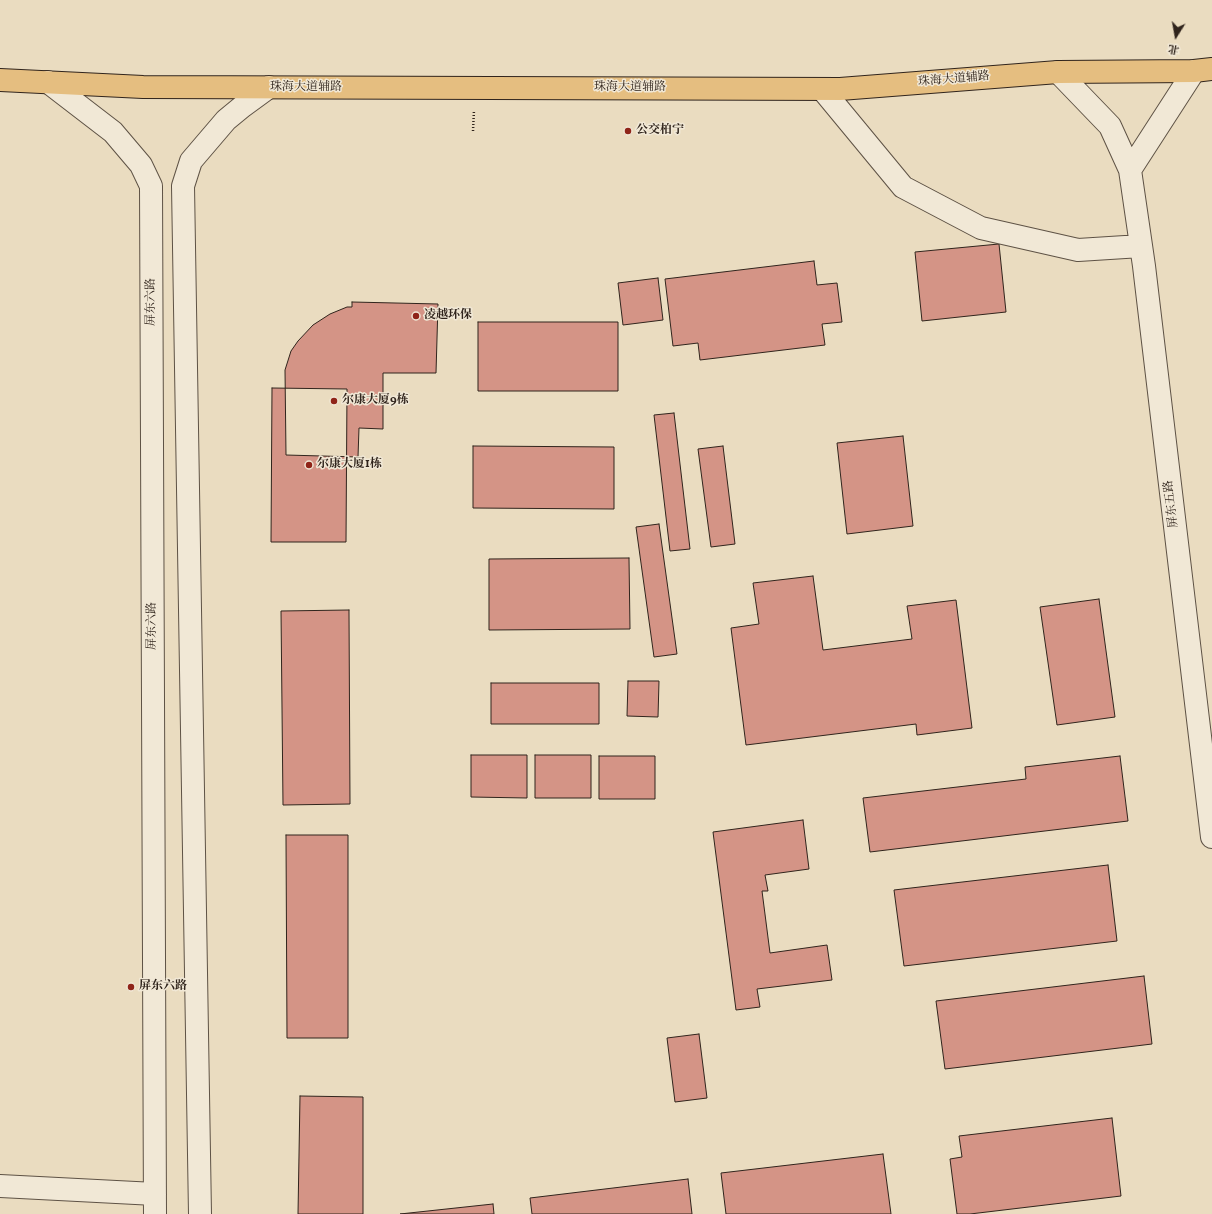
<!DOCTYPE html>
<html>
<head>
<meta charset="utf-8">
<style>
  body { margin:0 }
  #map { position:relative; width:1212px; height:1214px; overflow:hidden; background:#eadcc0; font-family:Vollkorn,"Noto Serif SC",serif }
  canvas { display:block }
  .north { position:absolute; left:1156px; top:16px; width:40px; height:40px; -webkit-text-stroke:3px #f1e8d6; paint-order:stroke; rotate:191deg; font-size:11px; font-weight:700; line-height:16px; text-align:center; color:#30241c }
  .north::after { content:''; display:block; margin:auto; width:14px; height:18px; background:#30241c; clip-path:polygon(50% 0,100% 100%,50% 72%,0 100%) }
</style>
</head>
<body>
<div id="map">
<canvas width="1212" height="1214"></canvas>
<div class="north">北</div>
</div>
<script>
const ctx = document.querySelector('canvas').getContext('2d');
ctx.lineJoin = 'round';
function fill(path, color) { ctx.fillStyle = color; ctx.fill(path, 'evenodd'); }
const shape = rows => new Path2D(rows.map(r => 'M' + r).join(''));
function stroke(path, color, width, dash) { ctx.strokeStyle = color; ctx.lineWidth = width; ctx.lineCap = dash ? 'butt' : 'round'; ctx.setLineDash(dash || []); ctx.stroke(path); }
function drawText(font, color, halo, rows, align = 'center') {
  ctx.font = font + ' Vollkorn,"Noto Serif SC",serif'; ctx.lineWidth = 3; ctx.setLineDash([]); ctx.textBaseline = 'middle'; ctx.strokeStyle = halo; ctx.fillStyle = color; for (const [text, x, y, turn = 0] of rows) {
    ctx.save(); ctx.translate(x, y); ctx.rotate((+turn || 0) * Math.PI / 180); ctx.textAlign = isNaN(turn) ? turn : align; if (halo) ctx.strokeText(text, 0, 0); ctx.fillText(text, 0, 0); ctx.restore();
  }
}
const building = shape([
  [999,244,1006,312,922,321,915,252,999,244],
  [814,261,817,285,837,283,842,322,822,324,825,345,700,360,698,343,673,346,665,279,814,261],
  [658,278,663,320,623,325,618,283,658,278],
  [352,302,438,304,436,373,383,373,383,429,359,428,358,457,286,455,285,370,291,351,298,341,313,325,330,314,347,307,352,307,352,302],
  [478,322,618,322,618,391,478,391,478,322],
  [272,388,347,389,346,542,271,542,272,388],
  [674,413,690,549,670,551,654,415,674,413],
  [903,436,913,526,847,534,837,443,903,436],
  [473,446,614,447,614,509,473,508,473,446],
  [723,446,735,544,711,547,698,449,723,446],
  [659,524,677,654,654,657,636,527,659,524],
  [629,558,630,629,489,630,489,559,629,558],
  [813,576,823,650,912,639,907,606,956,600,972,728,917,735,916,724,746,745,731,628,759,624,753,583,813,576],
  [1099,599,1115,717,1057,725,1040,607,1099,599],
  [349,610,350,804,283,805,281,611,349,610],
  [628,681,659,681,658,717,627,716,628,681],
  [491,683,599,683,599,724,491,724,491,683],
  [471,755,527,755,527,798,471,797,471,755],
  [535,755,591,755,591,798,535,798,535,755],
  [599,756,655,756,655,799,599,799,599,756],
  [1120,756,1128,821,870,852,863,798,1026,779,1025,767,1120,756],
  [803,820,809,869,765,875,768,891,762,891,770,953,827,945,832,980,757,989,760,1007,736,1010,713,832,803,820],
  [286,835,348,835,348,1038,287,1038,286,835],
  [1108,865,1117,941,904,966,894,890,1108,865],
  [1144,976,1152,1044,945,1069,936,1001,1144,976],
  [699,1034,707,1098,675,1102,667,1038,699,1034],
  [300,1096,363,1097,363,1214,298,1214,300,1096],
  [1112,1118,1121,1196,970,1214,957,1214,950,1159,962,1157,959,1136,1112,1118],
  [883,1154,891,1214,726,1214,721,1173,883,1154],
  [688,1179,692,1214,532,1214,530,1198,688,1179],
  [493,1204,494,1214,400,1214,493,1204]
]);
fill(building, '#d49486');
stroke(building, '#30241c', 1);
const minor = shape([
  [1058,72,1110,126,1130,170,1144,266,1212,837],
  [48,82,113,132,141,165,151,186,155,1214],
  [822,89,903,187,981,228,1078,250,1141,246],
  [1130,170,1194,71],
  [0,1186,155,1194],
  [200,1214,183,186,191,161,226,120,243,106,269,87]
]);
const major = shape([
  [0,80,143,87,840,89,1058,72,1194,71,1212,69]
]);
stroke(minor, '#5e5245', 24);
stroke(major, '#30241c', 24);
stroke(shape([
  [473,131,474,110]
]), '#30241c', 2.5, [1, 2]);
stroke(minor, '#f1e8d6', 22);
stroke(major, '#e5be80', 22);
for (const [x, y, r, color] of [
  [628,131,4,"#8f2418"],
  [416,316,4,"#8f2418"],
  [334,401,4,"#8f2418"],
  [309,465,4,"#8f2418"],
  [131,987,4,"#8f2418"]
]) { const dot = new Path2D(); dot.arc(x, y, r, 0, 2 * Math.PI); ctx.fillStyle = color; ctx.fill(dot); stroke(dot, '#f1e8d6', 1.5); }
drawText('12px', '#30241c', '#f1e8d6', [
  ["珠海大道辅路",954,80,-5],
  ["珠海大道辅路",306,88],
  ["珠海大道辅路",630,88],
  ["屏东六路",152,302,-90],
  ["屏东五路",1172,504,-97],
  ["屏东六路",153,626,-90]
]);
drawText('bold 12px', '#30241c', '#f1e8d6', [
  ["公交柏宁",636,131],
  ["凌越环保",424,316],
  ["尔康大厦9栋",342,401],
  ["尔康大厦1栋",317,465],
  ["屏东六路",139,987]
], 'left');
</script>
</body>
</html>
